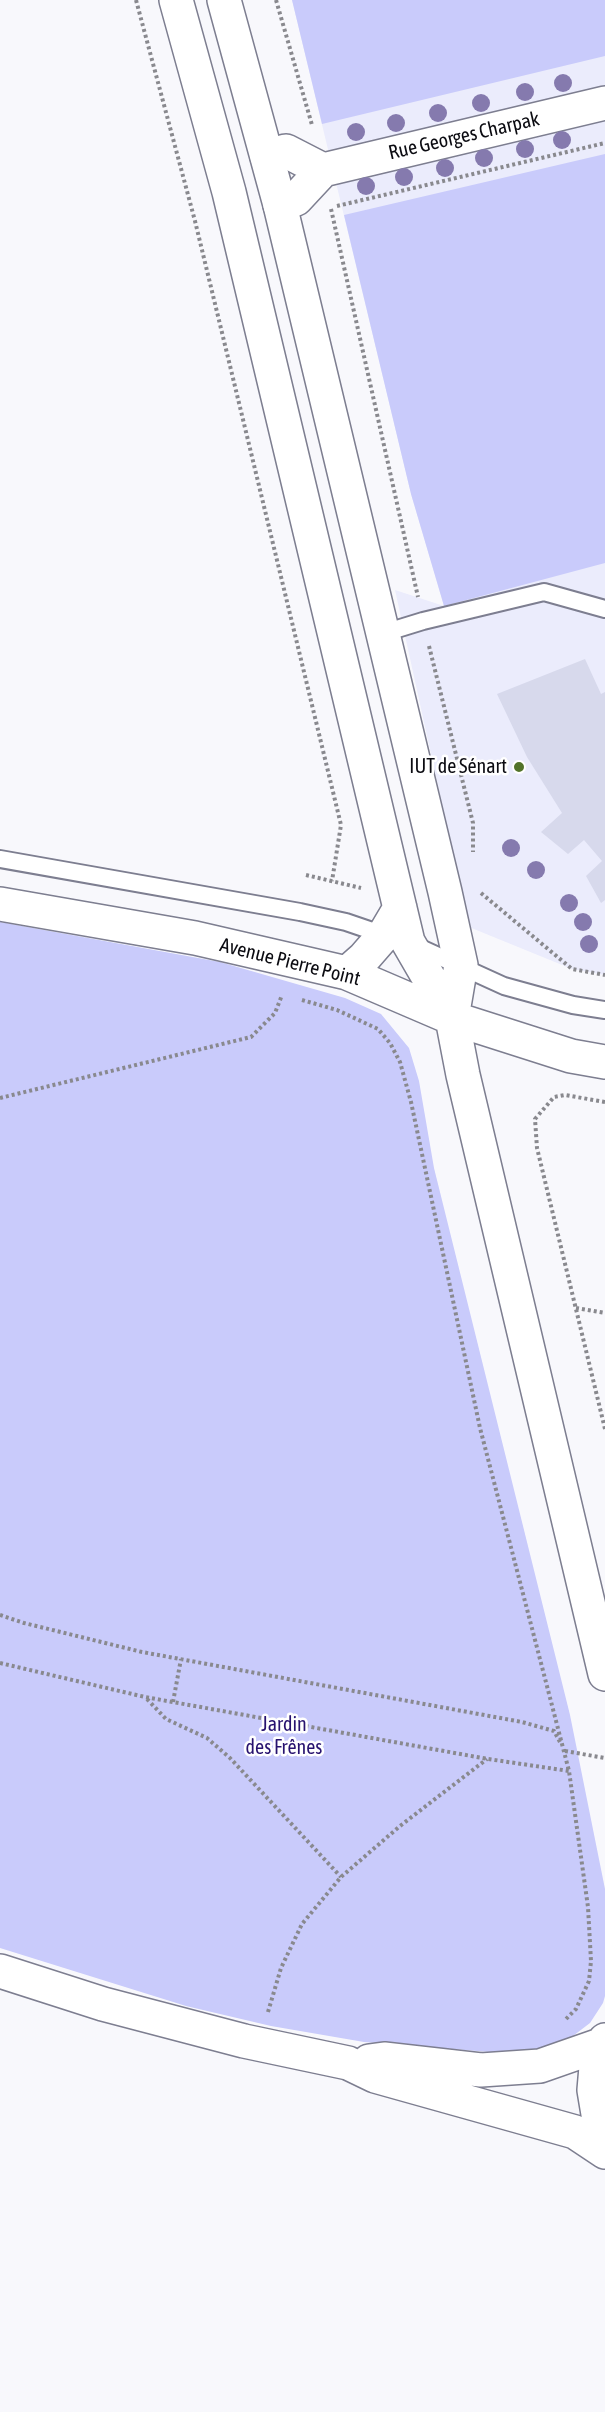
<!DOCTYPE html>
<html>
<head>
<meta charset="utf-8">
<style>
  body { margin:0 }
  canvas { display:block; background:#f8f8fc }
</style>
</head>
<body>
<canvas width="605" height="2412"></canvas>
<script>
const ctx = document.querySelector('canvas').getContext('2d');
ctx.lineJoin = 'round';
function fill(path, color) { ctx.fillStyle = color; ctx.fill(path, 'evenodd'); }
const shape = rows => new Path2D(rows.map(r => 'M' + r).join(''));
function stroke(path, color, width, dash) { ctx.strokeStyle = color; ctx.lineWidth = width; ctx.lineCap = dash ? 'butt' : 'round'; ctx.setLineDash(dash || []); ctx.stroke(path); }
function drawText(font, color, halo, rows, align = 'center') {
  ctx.font = font + ' "Asap Condensed",sans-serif'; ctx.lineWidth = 5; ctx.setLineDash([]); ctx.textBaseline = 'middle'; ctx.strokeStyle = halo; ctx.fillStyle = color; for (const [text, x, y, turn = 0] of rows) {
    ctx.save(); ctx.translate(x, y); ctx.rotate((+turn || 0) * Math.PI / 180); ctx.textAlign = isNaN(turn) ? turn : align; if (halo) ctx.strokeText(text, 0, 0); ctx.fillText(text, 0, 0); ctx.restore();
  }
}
fill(shape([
  [292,0,605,0,605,975,572,969,469,927,395,590,444,606,411,494]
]), '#ebecfc');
fill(shape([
  [292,0,605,0,605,56,322,124],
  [605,154,605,563,444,606,411,494,344,215],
  [0,922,220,962,345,998,381,1014,409,1048,419,1081,434,1168,570,1715,605,1889,605,1996,603,2003,590,2023,569,2039,543,2050,515,2054,364,2042,271,2026,186,2006,0,1948]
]), '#c9cbfb');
fill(shape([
  [585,659,601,694,605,692,605,900,601,903,586,876,602,861,584,840,568,854,541,832,562,813,527,757,497,694]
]), '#d7d9ec');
const service = shape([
  [384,633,423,621,544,592,605,609],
  [0,859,300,912,346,922,387,936],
  [414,945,504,986,573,1005,605,1010]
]);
const minor = shape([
  [267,156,286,151,323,170],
  [280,205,296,199,323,170,605,103]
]);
const tertiary = shape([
  [176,0,229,192,408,942,452,1018,463,1075,605,1674],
  [224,0,280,205,445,892,461,965,452,1018],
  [0,904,195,938,347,973,452,1018,571,1056,605,1062],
  [347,973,364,958,384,935,400,908],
  [0,1971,103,2004,244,2041,348,2063,375,2076,575,2132,605,2152],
  [605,2040,596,2067,594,2090,598,2114,605,2134],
  [369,2061,384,2059,481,2070,540,2066,603,2044]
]);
stroke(service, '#7d7e90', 20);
stroke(minor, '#7d7e90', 36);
stroke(tertiary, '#7d7e90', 36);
stroke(shape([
  [136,0,195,221,341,825,332,881],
  [276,0,312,125],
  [337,206,605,143],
  [331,209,418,597],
  [429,646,473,823,473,852],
  [306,875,361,888],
  [481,893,572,969,605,975],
  [302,1000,337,1010,378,1029,390,1043,400,1062,411,1102,480,1428,569,1771,588,1907,591,1961,589,1981,576,2009,565,2020],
  [0,1098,251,1037,275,1013,282,995],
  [605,1102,565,1095,554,1097,535,1119,537,1148,605,1429],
  [576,1308,605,1313],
  [0,1615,24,1623,142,1652,522,1722,554,1731,561,1744],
  [0,1663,145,1697,488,1759,569,1771],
  [147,1699,166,1719,207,1738,230,1758,341,1877],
  [173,1702,181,1659],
  [565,1751,605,1758],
  [268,2012,281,1968,302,1924,341,1877,400,1826,487,1759]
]), '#89898e', 4, [3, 3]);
stroke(service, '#fff', 16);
stroke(minor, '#fff', 33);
stroke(tertiary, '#fff', 33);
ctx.fillStyle = '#857aae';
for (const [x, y] of [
  [563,83],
  [525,92],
  [481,103],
  [438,113],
  [396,123],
  [356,132],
  [562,140],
  [525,149],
  [484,158],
  [445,168],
  [404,177],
  [366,186],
  [511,848],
  [536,870],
  [569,903],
  [583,922],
  [589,944]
]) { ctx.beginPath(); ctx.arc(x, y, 9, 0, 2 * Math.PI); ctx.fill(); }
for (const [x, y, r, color] of [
  [519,767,6,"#52732a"]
]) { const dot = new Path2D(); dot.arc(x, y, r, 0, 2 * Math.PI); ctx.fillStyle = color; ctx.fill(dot); stroke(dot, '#fff', 2); }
drawText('20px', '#0b0b11', '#fff', [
  ["Rue Georges Charpak",464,136,-13],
  ["Avenue Pierre Point",290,962,14]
]);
drawText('20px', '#0b0b11', '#fff', [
  ["IUT de Sénart",507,767]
], 'right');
drawText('20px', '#27126f', '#fff', [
  ["Jardin",284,1725],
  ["des Frênes",284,1748]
]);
</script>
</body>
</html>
